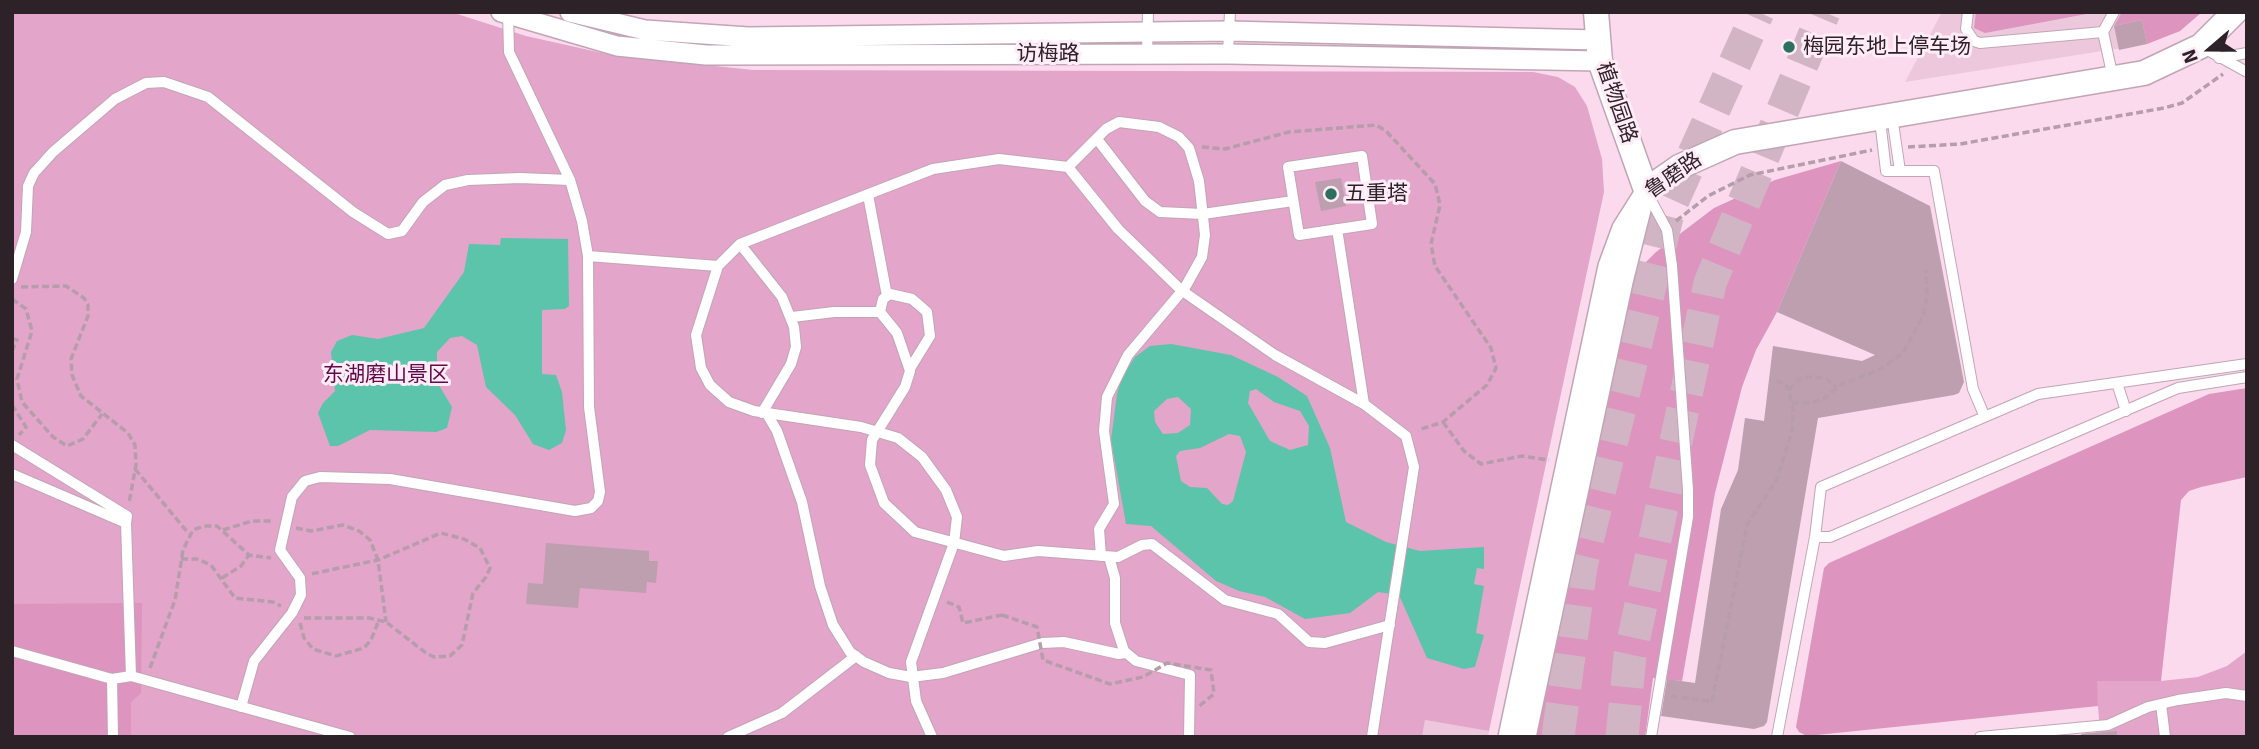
<!DOCTYPE html>
<html>
<head>
<meta charset="utf-8">
<style>
  body { margin:0 }
  #map { position:relative; width:2259px; height:749px; overflow:hidden; background:#fadaec; font-family:Signika,sans-serif }
  canvas { display:block }
  .frame { position:absolute; inset:0; border:14px solid #2d2228; pointer-events:none }
  .north { position:absolute; left:2175px; top:14px; width:70px; height:70px; -webkit-text-stroke:5px #ffecf6; paint-order:stroke; rotate:250deg; font-size:19px; font-weight:700; line-height:28px; text-align:center; color:#2d2228 }
  .north::after { content:''; display:block; margin:auto; width:24px; height:32px; background:#2d2228; clip-path:polygon(50% 0,100% 100%,50% 72%,0 100%) }
</style>
</head>
<body>
<div id="map">
<canvas width="2259" height="749"></canvas>
<div class="frame"></div>
<div class="north">N</div>
</div>
<script>
const ctx = document.querySelector('canvas').getContext('2d');
ctx.lineJoin = 'round';
function fill(path, color) { ctx.fillStyle = color; ctx.fill(path, 'evenodd'); }
const shape = rows => new Path2D(rows.map(r => 'M' + r).join(''));
function stroke(path, color, width, dash) { ctx.strokeStyle = color; ctx.lineWidth = width; ctx.lineCap = dash ? 'butt' : 'round'; ctx.setLineDash(dash || []); ctx.stroke(path); }
function drawText(font, color, halo, rows, align = 'center') {
  ctx.font = font + ' Signika,"Noto Sans SC",sans-serif'; ctx.lineWidth = 6; ctx.setLineDash([]); ctx.textBaseline = 'middle'; ctx.strokeStyle = halo; ctx.fillStyle = color; for (const [text, x, y, turn = 0] of rows) {
    ctx.save(); ctx.translate(x, y); ctx.rotate((+turn || 0) * Math.PI / 180); ctx.textAlign = isNaN(turn) ? turn : align; if (halo) ctx.strokeText(text, 0, 0); ctx.fillText(text, 0, 0); ctx.restore();
  }
}
fill(shape([
  [1942,12,2202,12,2180,31,2147,44,1905,82],
  [1425,720,1489,731,1488,737,1422,737]
]), '#edc8dc');
fill(shape([
  [12,12,451,12,526,36,611,55,753,70,1533,72,1558,77,1575,87,1587,106,1602,159,1604,192,1489,731,1425,720,1422,737,12,737],
  [2247,651,2247,737,2082,737,2081,734,2100,732,2096,681,2161,681,2198,677,2227,666]
]), '#e3a5c9');
fill(shape([
  [1976,12,2097,12,1985,33,1974,28],
  [2122,12,2202,12,2180,31,2147,44,2142,20,2114,26],
  [1841,161,1777,312,1756,350,1742,387,1715,493,1682,681,1653,678,1645,737,1536,737,1632,276,1656,252,1714,208,1775,180],
  [2247,388,2247,477,2201,487,2189,491,2181,500,2161,681,2097,681,2098,706,1807,736,1799,732,1796,727,1824,568,1829,563,2209,394],
  [142,603,141,693,131,702,131,737,12,737,12,604]
]), '#dd94bf');
fill(shape([
  [501,238,568,239,569,306,565,309,542,310,542,374,556,375,562,392,566,430,562,443,549,450,533,444,515,415,486,387,477,345,462,336,450,338,437,352,437,382,452,407,447,428,436,432,370,430,338,446,330,446,318,413,323,403,335,391,331,352,337,341,352,335,378,339,424,328,464,272,469,244,500,245],
  [1171,344,1231,355,1278,377,1307,396,1330,448,1346,522,1386,542,1420,551,1484,547,1484,569,1477,568,1474,584,1484,586,1476,633,1484,635,1475,667,1464,669,1427,658,1399,595,1378,592,1350,613,1305,619,1265,597,1239,591,1216,581,1151,526,1126,524,1111,440,1117,394,1122,377,1135,357,1150,346],
  [1256,389,1274,402,1300,411,1309,426,1308,445,1290,450,1270,441,1248,403,1250,391],
  [1178,397,1191,409,1190,425,1178,433,1163,434,1155,422,1154,411,1167,399],
  [1229,434,1240,436,1246,452,1233,501,1228,505,1222,504,1207,488,1190,487,1181,481,1176,456,1180,451,1200,448]
]), '#5cc4ab');
fill(shape([
  [2142,20,2147,44,2119,50,2114,26],
  [1841,161,1930,206,1964,382,1959,393,1954,395,1818,418,1767,722,1764,726,1754,729,1661,716,1667,679,1695,683,1721,509,1738,470,1745,418,1764,421,1773,346,1862,361,1875,355,1777,312],
  [1341,178,1346,206,1321,211,1315,182],
  [546,543,649,551,649,561,658,561,656,583,647,582,646,593,580,588,578,608,526,604,528,583,543,584],
  [2117,731,2117,737,2082,737,2081,734]
]), '#bd9fb0');
stroke(shape([
  [1558,737,1581,566,1669,209,1758,12],
  [1622,737,1630,656,1710,283,1824,12]
]), '#d1b5c5', 33, [33, 17]);
const service = shape([
  [1968,12,1966,29,1974,41,1980,43,2103,32],
  [2202,47,2247,72],
  [1147,54,1148,12],
  [1228,54,1230,12],
  [2219,58,2247,53],
  [2113,78,2103,32,2114,12],
  [1892,116,1900,171],
  [1880,120,1886,171,1934,171,1973,389,1984,415],
  [1097,139,1145,201,1160,212,1203,214,1293,201],
  [1362,156,1372,224,1299,235,1288,167,1362,156],
  [1068,167,1106,129,1119,122,1159,127,1179,137,1189,148,1199,181,1205,235,1202,257,1183,291],
  [1646,191,1667,230,1672,266,1688,490,1688,517,1651,737],
  [868,195,887,296],
  [1337,229,1364,404],
  [740,244,782,297,794,327,796,347,791,364,762,413],
  [588,256,718,266],
  [12,279,26,232,28,186,34,173,53,152,115,99,146,83,164,82,208,97,353,212,388,234,402,231,423,202,445,185,468,180,520,178,570,180],
  [880,312,883,299,890,294,912,299,927,312,930,336,911,367],
  [792,317,834,312,880,312,897,333,910,371,905,387,872,440,870,465,884,503,915,532,1004,556,1038,551,1118,557,1142,545,1152,544,1225,600,1278,614,1309,642,1325,643,1390,625],
  [2117,383,2126,411],
  [767,414,777,431,802,502,820,586,833,625,850,652,864,662,889,673,911,677,943,673,1042,643,1064,642,1119,654,1125,653],
  [12,445,127,516,126,523],
  [12,474,126,523,131,676],
  [1815,537,1830,537,2178,388,2247,377],
  [1101,556,1099,529,1114,504,1104,431,1107,397,1128,355,1182,291],
  [1109,557,1115,578,1115,623,1124,651,1136,661,1190,675,1189,737],
  [12,651,112,679,131,676,350,737],
  [112,679,113,737],
  [2161,704,2165,737],
  [241,707,254,661,292,613,301,595,300,578,280,550,292,497,305,481,320,477,390,479,575,511,591,508,598,501,600,492,589,407,588,256,582,221,570,180,509,52,508,12],
  [728,737,782,713,856,656],
  [932,737,916,701,911,662,954,543,957,517,946,490,922,457,898,438,861,427,754,411,729,402,710,385,701,368,696,335,718,266,740,244,933,169,999,159,1068,167,1118,229,1181,290,1275,355,1364,404,1406,436,1414,467,1372,737],
  [1777,737,1815,537,1821,487,2038,394,2247,364],
  [1980,737,2108,725,2148,707,2178,700,2226,693,2247,696]
]);
const minor = shape([
  [501,12,617,46,706,55,1228,54,1600,61],
  [570,12,645,30,748,37,1229,31,1598,40],
  [1508,737,1608,266,1622,228,1646,190],
  [1526,737,1623,282,1643,202]
]);
const tertiary = shape([
  [1596,12,1600,61,1646,190,1679,167,1735,142,2144,73,2201,46,2235,12]
]);
stroke(service, '#c2a5b5', 12);
stroke(minor, '#c2a5b5', 22);
stroke(tertiary, '#c2a5b5', 27);
stroke(shape([
  [1202,147,1225,149,1289,132,1376,125,1386,131,1435,184,1440,205,1431,244,1435,266,1491,348,1496,368,1487,385,1443,422,1418,430],
  [1908,147,1960,144,2164,108,2182,103,2223,74],
  [1676,221,1708,196,1750,175,1872,150],
  [21,287,66,286,84,298,88,305,88,316,71,359,72,375,81,396,128,433,135,445,136,465,129,503],
  [12,299,26,309,32,331,17,379,22,402,53,437,67,446,83,439,102,414],
  [12,338,17,340,12,351],
  [1789,390,1798,380,1807,377,1826,378,1836,387],
  [1792,403,1812,403,1823,399,1842,384,1879,370,1903,353,1923,316,1927,296,1926,270],
  [12,405,26,427,19,435],
  [1443,422,1464,451,1481,464,1522,456,1549,460],
  [135,469,189,534],
  [296,528,311,531,343,525,359,531,370,540,378,560,386,622],
  [223,530,252,521,272,521],
  [181,559,197,559,211,565,235,598,273,602,281,606],
  [222,578,241,566,249,555],
  [947,602,959,607,963,623,1002,615],
  [304,618,369,618,386,622,426,653,434,657,450,656,462,645,473,593,486,577,490,568,480,548,464,539,441,533,378,560,311,574],
  [300,623,304,638,313,649,336,656,364,648,371,640,379,620],
  [150,668,175,600,183,550,193,530,204,526,217,526,249,555,271,558],
  [1671,696,1712,702,1747,525,1777,479,1792,431,1793,411,1789,390,1785,384,1773,380]
]), '#b69dab', 3.5, [7, 3.5]);
stroke(service, '#fff', 10);
stroke(minor, '#fff', 19);
stroke(tertiary, '#fff', 24);
stroke(shape([
  [1002,615,1037,627,1043,660,1110,684,1143,677,1167,663,1211,670,1214,694,1198,707]
]), '#b69dab', 3.5, [7, 3.5]);
for (const [x, y, r, color] of [
  [1789,47,7,"#2d7060"],
  [1331,194,7,"#2d7060"]
]) { const dot = new Path2D(); dot.arc(x, y, r, 0, 2 * Math.PI); ctx.fillStyle = color; ctx.fill(dot); stroke(dot, '#ffecf6', 2.5); }
drawText('21px', '#2d2228', '#ffecf6', [
  ["梅园东地上停车场",1803,47],
  ["五重塔",1345,194]
], 'left');
drawText('21px', '#2d2228', '#ffecf6', [
  ["访梅路",1048,54],
  ["植物园路",1616,103,71],
  ["鲁磨路",1674,176,-35]
]);
drawText('21px', '#610948', '#ffecf6', [
  ["东湖磨山景区",386,375]
]);
</script>
</body>
</html>
